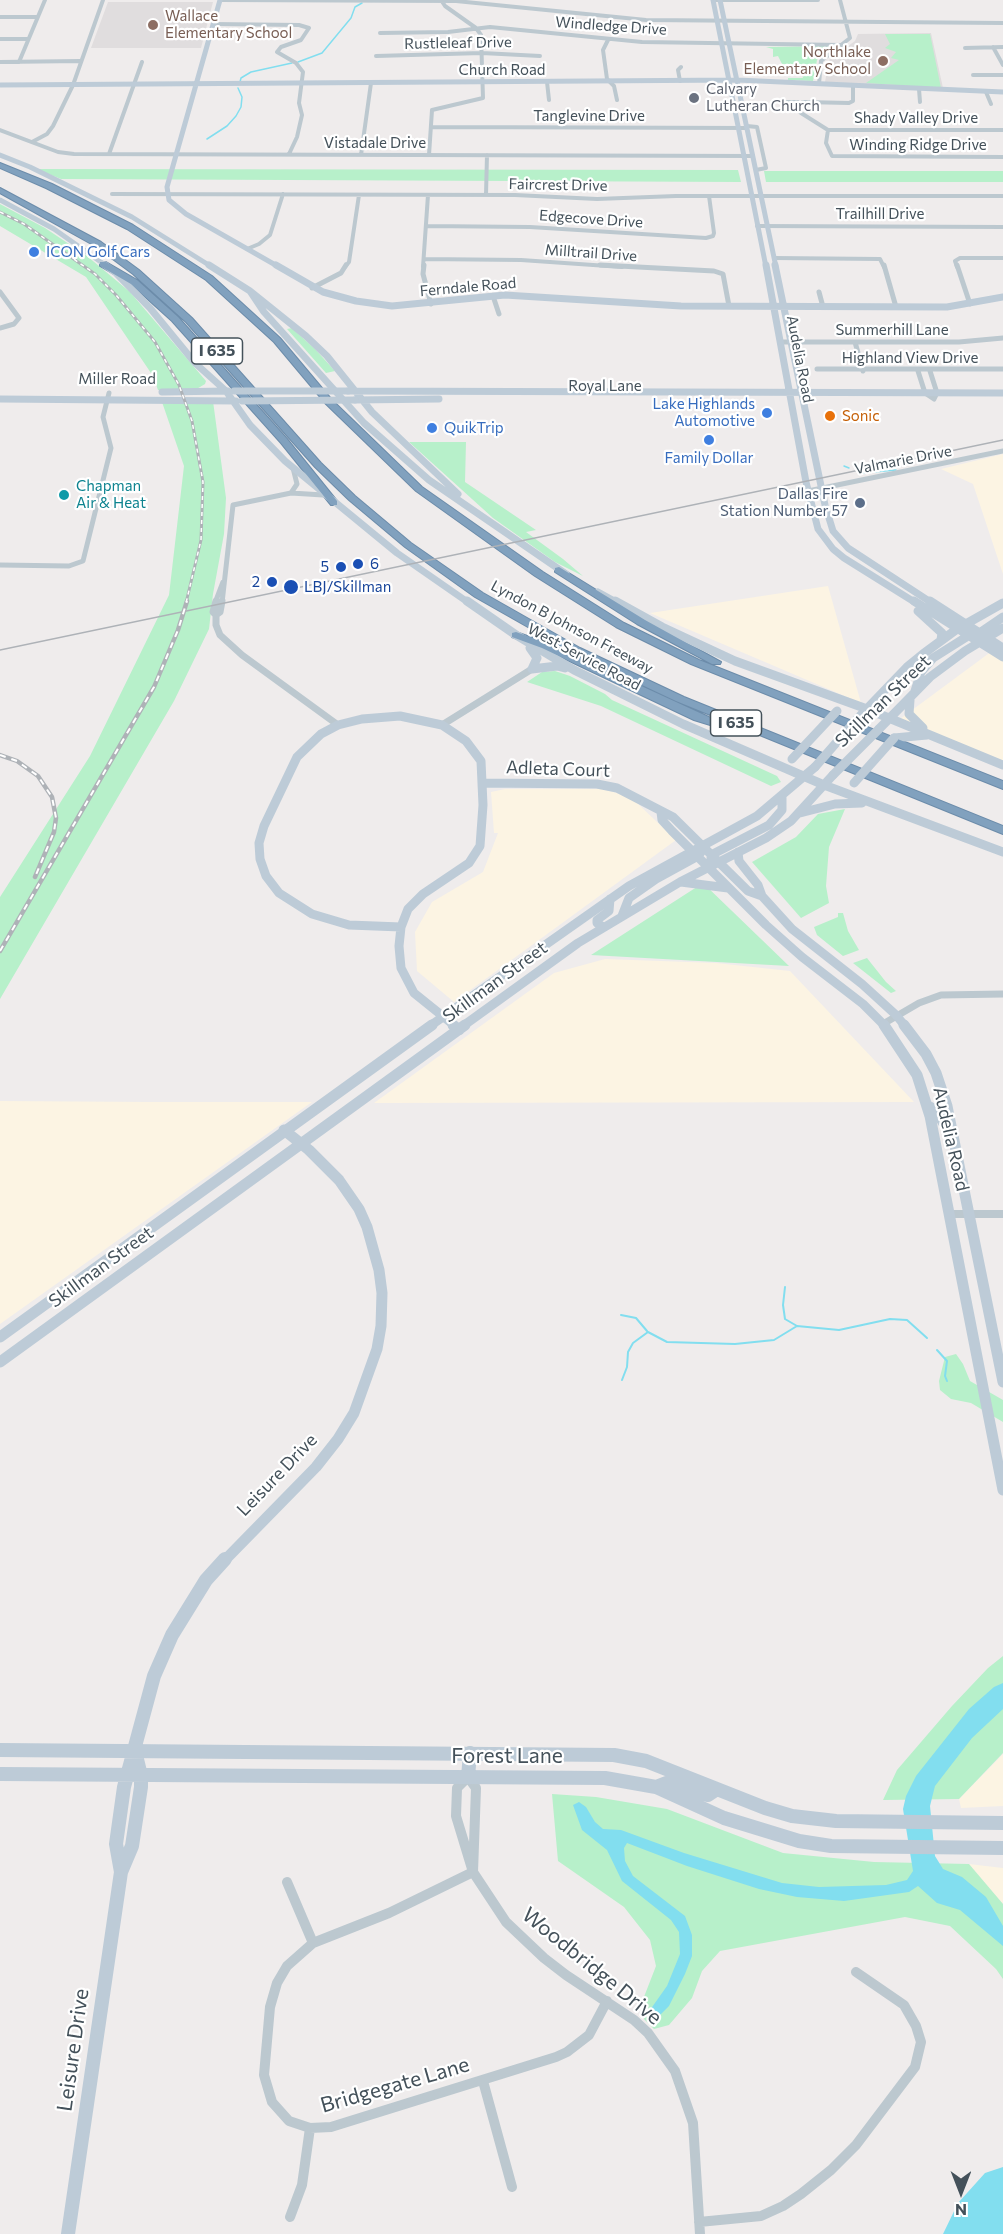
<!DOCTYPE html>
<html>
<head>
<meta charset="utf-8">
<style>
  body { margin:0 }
  #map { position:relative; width:1003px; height:2234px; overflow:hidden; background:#efecec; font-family:Commissioner,sans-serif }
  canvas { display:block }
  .north { position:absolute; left:931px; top:2162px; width:60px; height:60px; -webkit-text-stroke:4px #fff; paint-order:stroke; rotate:180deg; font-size:16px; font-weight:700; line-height:24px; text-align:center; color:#44515a }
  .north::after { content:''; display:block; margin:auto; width:21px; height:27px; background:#44515a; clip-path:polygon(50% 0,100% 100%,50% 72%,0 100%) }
</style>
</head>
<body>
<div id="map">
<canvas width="1003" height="2234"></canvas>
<div class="north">N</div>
</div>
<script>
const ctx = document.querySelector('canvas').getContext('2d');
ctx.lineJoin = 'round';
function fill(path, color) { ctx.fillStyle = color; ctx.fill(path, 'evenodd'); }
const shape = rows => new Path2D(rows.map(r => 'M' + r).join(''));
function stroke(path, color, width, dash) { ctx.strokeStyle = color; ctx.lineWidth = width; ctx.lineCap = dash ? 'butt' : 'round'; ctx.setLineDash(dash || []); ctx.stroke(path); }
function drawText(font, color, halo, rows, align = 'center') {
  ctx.font = font + ' Commissioner,sans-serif'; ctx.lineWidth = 4.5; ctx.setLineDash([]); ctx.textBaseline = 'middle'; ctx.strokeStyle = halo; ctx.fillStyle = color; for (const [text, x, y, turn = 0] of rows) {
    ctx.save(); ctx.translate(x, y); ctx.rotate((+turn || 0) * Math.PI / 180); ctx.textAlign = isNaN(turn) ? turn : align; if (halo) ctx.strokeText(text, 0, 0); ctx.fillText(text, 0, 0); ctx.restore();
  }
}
fill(shape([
  [1003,454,1003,574,973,484,941,469],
  [828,586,861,703,650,613],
  [992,651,1003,658,1003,761,900,719],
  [505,789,602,789,620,794,636,802,676,840,454,1002,417,971,415,932,432,902,483,872,498,833,494,833,491,792],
  [605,959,716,963,790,971,914,1102,374,1103,554,973],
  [0,1101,148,1102,312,1102,0,1324],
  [1003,1754,1003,1806,961,1808,959,1799],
  [969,1864,1003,1868,1003,1904]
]), '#fcf4e3');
fill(shape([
  [108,2,213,2,201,48,91,48],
  [931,33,943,88,825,82,829,60,855,41,858,34]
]), '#e0ddde');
fill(shape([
  [885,34,930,34,941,88,866,83,899,60,891,58,896,52,885,48,890,44],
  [831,46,832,47,817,60,813,81,788,80,788,78,803,78,799,66,782,64,778,56,773,57,773,49,766,47],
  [36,169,738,170,741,182,61,179],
  [764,171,1003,171,1003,182,766,182],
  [0,204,45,228,87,256,130,292,206,381,205,384,195,390,158,390,153,376,86,277,0,226],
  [292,328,315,349,335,371,326,373,287,329],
  [213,401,226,498,224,534,213,594,209,629,174,701,0,999,0,897,90,756,169,595,184,466,162,402],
  [409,442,466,442,465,482,536,530,526,532,563,559,583,576,555,562,493,518],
  [555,671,570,676,605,694,612,700,777,776,781,782,771,786,601,706,527,682,542,672],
  [845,809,829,847,826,886,829,903,801,918,752,862,796,837,818,814],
  [703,883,789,966,591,955],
  [838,913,843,913,848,931,859,950,843,956,817,935,814,927,838,917],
  [867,958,886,982,896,991,891,993,853,963],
  [956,1354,963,1364,970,1381,1003,1400,1003,1422,971,1403,951,1399,940,1390,939,1381,945,1357],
  [1003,1656,1003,1753,959,1799,883,1800,897,1770,952,1706,988,1668],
  [552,1794,596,1797,667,1809,783,1853,874,1862,969,1864,1003,1904,1003,1979,996,1969,950,1926,905,1917,720,1951,702,1971,692,1998,669,2025,654,2029,641,2016,642,2002,656,1966,650,1940,624,1907,558,1861]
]), '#b7f0ca');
fill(shape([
  [1003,1683,1003,1709,972,1738,935,1786,930,1806,935,1856,943,1869,962,1877,986,1897,1003,1926,1003,1946,960,1910,937,1903,918,1886,909,1892,844,1901,797,1897,759,1889,687,1866,627,1843,624,1848,625,1861,633,1876,685,1916,692,1935,692,1956,685,1974,669,2006,659,2016,653,2018,650,2010,667,1986,680,1954,679,1932,671,1920,622,1881,607,1850,582,1830,573,1805,579,1802,586,1807,595,1822,603,1829,621,1830,684,1853,782,1883,819,1887,886,1885,907,1880,913,1871,903,1809,906,1796,916,1776,969,1709,994,1687],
  [1003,2167,1003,2234,943,2234,958,2203,985,2173]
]), '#82deef');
stroke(shape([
  [298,62,322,53,351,18,355,7,362,3],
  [240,82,241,78,251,72,292,63],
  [207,139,227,126,236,116,241,107,242,97,238,88],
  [844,466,849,468],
  [861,473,896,470]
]), '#82deef', 1.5);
stroke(shape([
  [785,1287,783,1305,785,1319,797,1326,839,1330,890,1319,907,1320,927,1338],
  [621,1315,636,1318,647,1331],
  [937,1350,947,1361,945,1376,947,1381],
  [622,1380,627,1367,628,1352,633,1343,648,1332,667,1342,735,1344,774,1340,797,1326]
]), '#82deef', 2);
const highway = shape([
  [0,163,52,184,133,225,212,276,280,338,332,400,422,487,543,572,624,623,699,660,1003,781,1003,789,691,664,616,627,535,576,416,491,326,404,274,342,206,280,127,229,46,188,0,168,0,163],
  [0,188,101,242,139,270,192,318,321,463,355,496,411,543,483,593,580,648,684,697,1003,826,1003,834,676,701,572,652,475,597,405,547,349,500,315,467,186,322,133,274,95,246,0,193,0,188],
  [100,262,106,262,137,280,178,317,287,439,337,501,337,505,331,505,281,443,172,321,131,284,100,266,100,262],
  [559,567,645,620,721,662,720,664,712,664,637,624,555,572,555,568,559,567],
  [516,632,550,644,726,725,720,728,694,720,542,648,512,637,512,633,516,632]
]);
stroke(highway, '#6c8caa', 2);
stroke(shape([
  [221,0,456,1,646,20,1003,23],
  [713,0,818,0],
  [0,17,37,17],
  [213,24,299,25,309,28,301,40,281,47,277,52,296,63,303,72,299,103,302,115,297,137,289,154],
  [380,33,448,32,490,27,642,42,842,45],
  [0,39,28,39],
  [608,40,603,50,607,79,614,86,617,100],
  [993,47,1003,65],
  [965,48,1003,47],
  [376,56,482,53,540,56],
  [0,62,80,61],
  [19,62,45,0],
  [973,75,1003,75],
  [680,81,678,70,681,67],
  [547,82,549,100],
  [819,84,821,61,850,38,840,0],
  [853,86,853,101,849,103,804,102,795,105,801,113,828,130,826,143,832,156,1003,157],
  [919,89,920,102],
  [986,92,991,104],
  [795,105,783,102,798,102],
  [747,126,757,127,766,168,756,170],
  [432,127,747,128],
  [0,130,58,152,74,154,753,156],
  [828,130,1003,130],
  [32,142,47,134,53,126,73,85,103,0],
  [109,154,142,62],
  [361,155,371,83],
  [429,155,432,110,483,98,481,35,476,28,445,6,441,0],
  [112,194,515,195,597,199,676,196,1003,196],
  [486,195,487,155],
  [426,226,530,227,706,238,713,236,714,233,709,196],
  [757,226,1003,227],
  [247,249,259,244,270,235,283,194],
  [774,258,880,259,884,267],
  [424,259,521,260,622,267],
  [345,267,349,262,359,195],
  [423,267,428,195],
  [957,267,955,261,960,258,1003,258]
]), '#bcc8cf', 4);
stroke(shape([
  [424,265,423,274,431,304],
  [600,265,714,271,723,274,729,306],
  [884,265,896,307],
  [957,265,970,304],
  [312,288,341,273,346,265],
  [0,292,19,318,14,324,0,328],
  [819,292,823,307],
  [493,296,499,314],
  [780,342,959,342,1003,338],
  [855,342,863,371],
  [817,369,1003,369],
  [918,371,925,393,934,399,937,393,930,371],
  [808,491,1003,451],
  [291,493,297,484,293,468],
  [0,565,69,566,83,561,111,448,103,417,109,393],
  [215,603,223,582],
  [222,603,233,505,291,493,323,495]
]), '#bcc8cf', 5);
stroke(shape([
  [216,601,213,612,216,615,216,625,220,635,242,655,338,725],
  [216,615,220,612,222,601],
  [442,725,532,669],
  [883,1024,919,1003,941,995,1003,994]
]), '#bcc8cf', 7);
stroke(shape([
  [949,1214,1003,1214]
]), '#bcc8cf', 8);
stroke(shape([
  [468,1777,476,1788,473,1872,456,1816,457,1788,468,1777],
  [473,1872,389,1913,313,1943,287,1966,277,1983,270,2007,264,2075,272,2102,289,2121,310,2128,331,2127,556,2057,567,2052,589,2035,607,2001],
  [473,1872,506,1922,544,1958,566,1975,634,2020,648,2033,675,2071,693,2123,700,2234],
  [287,1882,313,1943],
  [483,2081,512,2187],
  [290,2217,302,2185,310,2128],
  [699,2222,761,2216,783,2206,801,2194,831,2170,856,2145,915,2067,921,2042,916,2026,904,2005,856,1972]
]), '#bcc8cf', 10);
stroke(shape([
  [220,0,167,187,169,200,186,214,279,267],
  [713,0,766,267],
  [720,0,776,267],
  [0,85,737,80,1003,92],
  [0,155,30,167,132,217,212,267],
  [0,200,54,229,108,267]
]), '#bdcbd7', 5);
stroke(shape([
  [105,265,116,273,150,308,195,363,226,391,250,425,285,461,397,553,469,603],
  [209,265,250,291,306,336,327,356,372,412,458,494],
  [276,265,323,292,356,301,392,306,505,295,681,306,947,307,1003,297],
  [766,265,806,482,818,529,833,549,844,558,916,603],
  [775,265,825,505,833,531,848,548,932,603],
  [250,291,264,312,364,423,429,480,566,574],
  [348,391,1003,393],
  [162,392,228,391],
  [0,399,236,401],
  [355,400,439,399],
  [598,592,618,603]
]), '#bdcbd7', 7);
stroke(shape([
  [467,601,516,635,574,670,683,724,824,785,1003,852],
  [615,601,662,627,735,661,867,709,1003,765],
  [914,601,1003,657],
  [930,601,1003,648],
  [918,611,942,633,941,640],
  [978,637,981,632,1003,617],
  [530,648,537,658,532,669],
  [532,669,557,666,565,668],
  [915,691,921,672,933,658,968,636,968,632],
  [910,700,909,714,923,728],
  [400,716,442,725,466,741,481,761,483,805,480,846,469,863,423,894,408,909,401,927,349,925,312,914,279,893,266,876,260,859,259,843,264,826,297,757,321,734,338,725,362,719,400,716],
  [857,719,907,667,923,654,957,629,1003,603],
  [879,729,930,677,965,651,1003,628],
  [894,738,927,735],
  [483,783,597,784,617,788,673,817,748,891,762,896,792,929,862,984,896,1015,905,1026],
  [661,812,662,820,672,831,766,925,802,957,863,1004,885,1026],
  [800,813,835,804,862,803],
  [738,852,739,861,758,885,762,896],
  [711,858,713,854,769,825,782,810,782,797],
  [681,882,728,888],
  [622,916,629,898,656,879,698,856,702,851],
  [401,927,399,946,401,968,414,993,455,1026],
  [603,927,597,923,597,920,609,911,610,899],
  [430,1026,629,886,757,816,815,767],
  [463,1026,578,943,680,882,766,838,791,821,833,775]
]), '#bdcbd7', 9);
stroke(shape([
  [453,1025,459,1030],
  [884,1025,917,1075,930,1116,1003,1490],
  [904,1025,926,1054,936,1073,947,1106,1003,1382],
  [928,1106,937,1111,943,1122,952,1130],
  [0,1337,432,1025],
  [0,1362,465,1025],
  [224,1561,316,1467,338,1439,354,1413,377,1349,381,1326,382,1293,379,1270,367,1227,359,1209,339,1180,309,1150,284,1130]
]), '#bdcbd7', 11);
stroke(shape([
  [0,1750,614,1755,646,1761,765,1808,792,1816,836,1821,1003,1823],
  [0,1774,605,1778,656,1787,724,1818,799,1841,831,1846,1003,1848],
  [468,1777,470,1753],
  [656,1787,669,1782,708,1795,717,1789],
  [121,1872,116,1844,124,1787,154,1676,172,1635,206,1580,225,1559],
  [68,2234,121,1872,132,1846,141,1787,141,1776,135,1751]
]), '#bdcbd7', 14);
fill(highway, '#81a1be');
stroke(shape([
  [0,650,1003,440]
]), '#aeb2b7', 1.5);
const railFar1 = shape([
  [0,212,24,224,95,274,116,295,155,342,179,385,192,421,203,482,201,540,186,603]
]);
const rail = shape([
  [0,755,17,761,38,776,52,797,56,818,54,832,35,877],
  [0,951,154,687,178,630,187,601]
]);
stroke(railFar1, '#aeb2b7', 3);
stroke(rail, '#aeb2b7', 4.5);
stroke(railFar1, '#fff', 1.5, [4]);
stroke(rail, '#fff', 2, [6]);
stroke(shape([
  [234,391,348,391],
  [242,401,355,400]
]), '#bdcbd7', 7);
stroke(shape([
  [792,759,837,711],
  [815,767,857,719],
  [833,775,879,729],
  [854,783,894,738]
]), '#bdcbd7', 9);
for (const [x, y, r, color] of [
  [153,25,6,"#8d6e63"],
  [883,61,6,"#8d6e63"],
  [694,98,6,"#6b7280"],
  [34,252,6,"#3f7fe0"],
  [767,413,6,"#3f7fe0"],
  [830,416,6,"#e8710a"],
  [432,428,6,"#3f7fe0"],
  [709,440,6,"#3f7fe0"],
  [64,495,6,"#0f9aa8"],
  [860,503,6,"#5c6f8a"],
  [358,564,6,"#1a4fb4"],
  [341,567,6,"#1a4fb4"],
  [272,582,6,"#1a4fb4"],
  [291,587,8,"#1a4fb4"]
]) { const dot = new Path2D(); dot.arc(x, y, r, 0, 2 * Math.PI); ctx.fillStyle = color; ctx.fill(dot); stroke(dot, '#fff', 2); }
drawText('15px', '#785e54', '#fff', [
  ["Wallace",165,16],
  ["Elementary School",165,33],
  ["Northlake",871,52,"right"],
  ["Elementary School",871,69,"right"]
], 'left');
drawText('15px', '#44515a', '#fff', [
  ["Windledge Drive",611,26,4],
  ["Rustleleaf Drive",458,43,-1],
  ["Church Road",502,70],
  ["Tanglevine Drive",589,116],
  ["Shady Valley Drive",916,118],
  ["Vistadale Drive",375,143],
  ["Winding Ridge Drive",918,145],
  ["Faircrest Drive",558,185,1],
  ["Trailhill Drive",880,214],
  ["Edgecove Drive",591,219,4],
  ["Milltrail Drive",591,253,4],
  ["Ferndale Road",468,287,-5],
  ["Summerhill Lane",892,330],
  ["Highland View Drive",910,358],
  ["Audelia Road",800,359,79],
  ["Miller Road",117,379],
  ["Royal Lane",605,386],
  ["Valmarie Drive",903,460,-11],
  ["Lyndon B Johnson Freeway",572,627,28],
  ["West Service Road",584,657,28]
]);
drawText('15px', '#5b616d', '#fff', [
  ["Calvary",706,89],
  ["Lutheran Church",706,106]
], 'left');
drawText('15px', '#366cbe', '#fff', [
  ["ICON Golf Cars",46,252],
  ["Lake Highlands",755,404,"right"],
  ["Automotive",755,421,"right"],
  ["QuikTrip",444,428],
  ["Family Dollar",709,458,"center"]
], 'left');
drawText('15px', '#c56008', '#fff', [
  ["Sonic",842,416]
], 'left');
drawText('15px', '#0d838f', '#fff', [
  ["Chapman",76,486],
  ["Air & Heat",76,503]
], 'left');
drawText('15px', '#4e5e75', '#fff', [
  ["Dallas Fire",848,494],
  ["Station Number 57",848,511]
], 'right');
drawText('15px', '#164399', '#fff', [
  ["6",370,564],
  ["5",329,567,"right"],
  ["2",260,582,"right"],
  ["LBJ/Skillman",304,587]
], 'left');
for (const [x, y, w] of [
  [217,351,51],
  [736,723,51]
]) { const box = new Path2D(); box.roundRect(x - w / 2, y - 13, w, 26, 4.5); ctx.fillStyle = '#fff'; ctx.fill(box); stroke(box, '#44515a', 1.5); }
drawText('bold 16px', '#44515a', null, [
  ["I 635",217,351],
  ["I 635",736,723]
]);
drawText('18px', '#44515a', '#fff', [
  ["Skillman Street",883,701,-44],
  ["Adleta Court",558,769,2],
  ["Skillman Street",495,982,-36],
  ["Audelia Road",951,1139,77],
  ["Skillman Street",101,1267,-36],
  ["Leisure Drive",277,1475,-46]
]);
drawText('21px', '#44515a', '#fff', [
  ["Forest Lane",507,1756],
  ["Woodbridge Drive",592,1966,39],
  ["Leisure Drive",73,2050,-82],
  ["Bridgegate Lane",395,2085,-16]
]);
</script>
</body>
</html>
